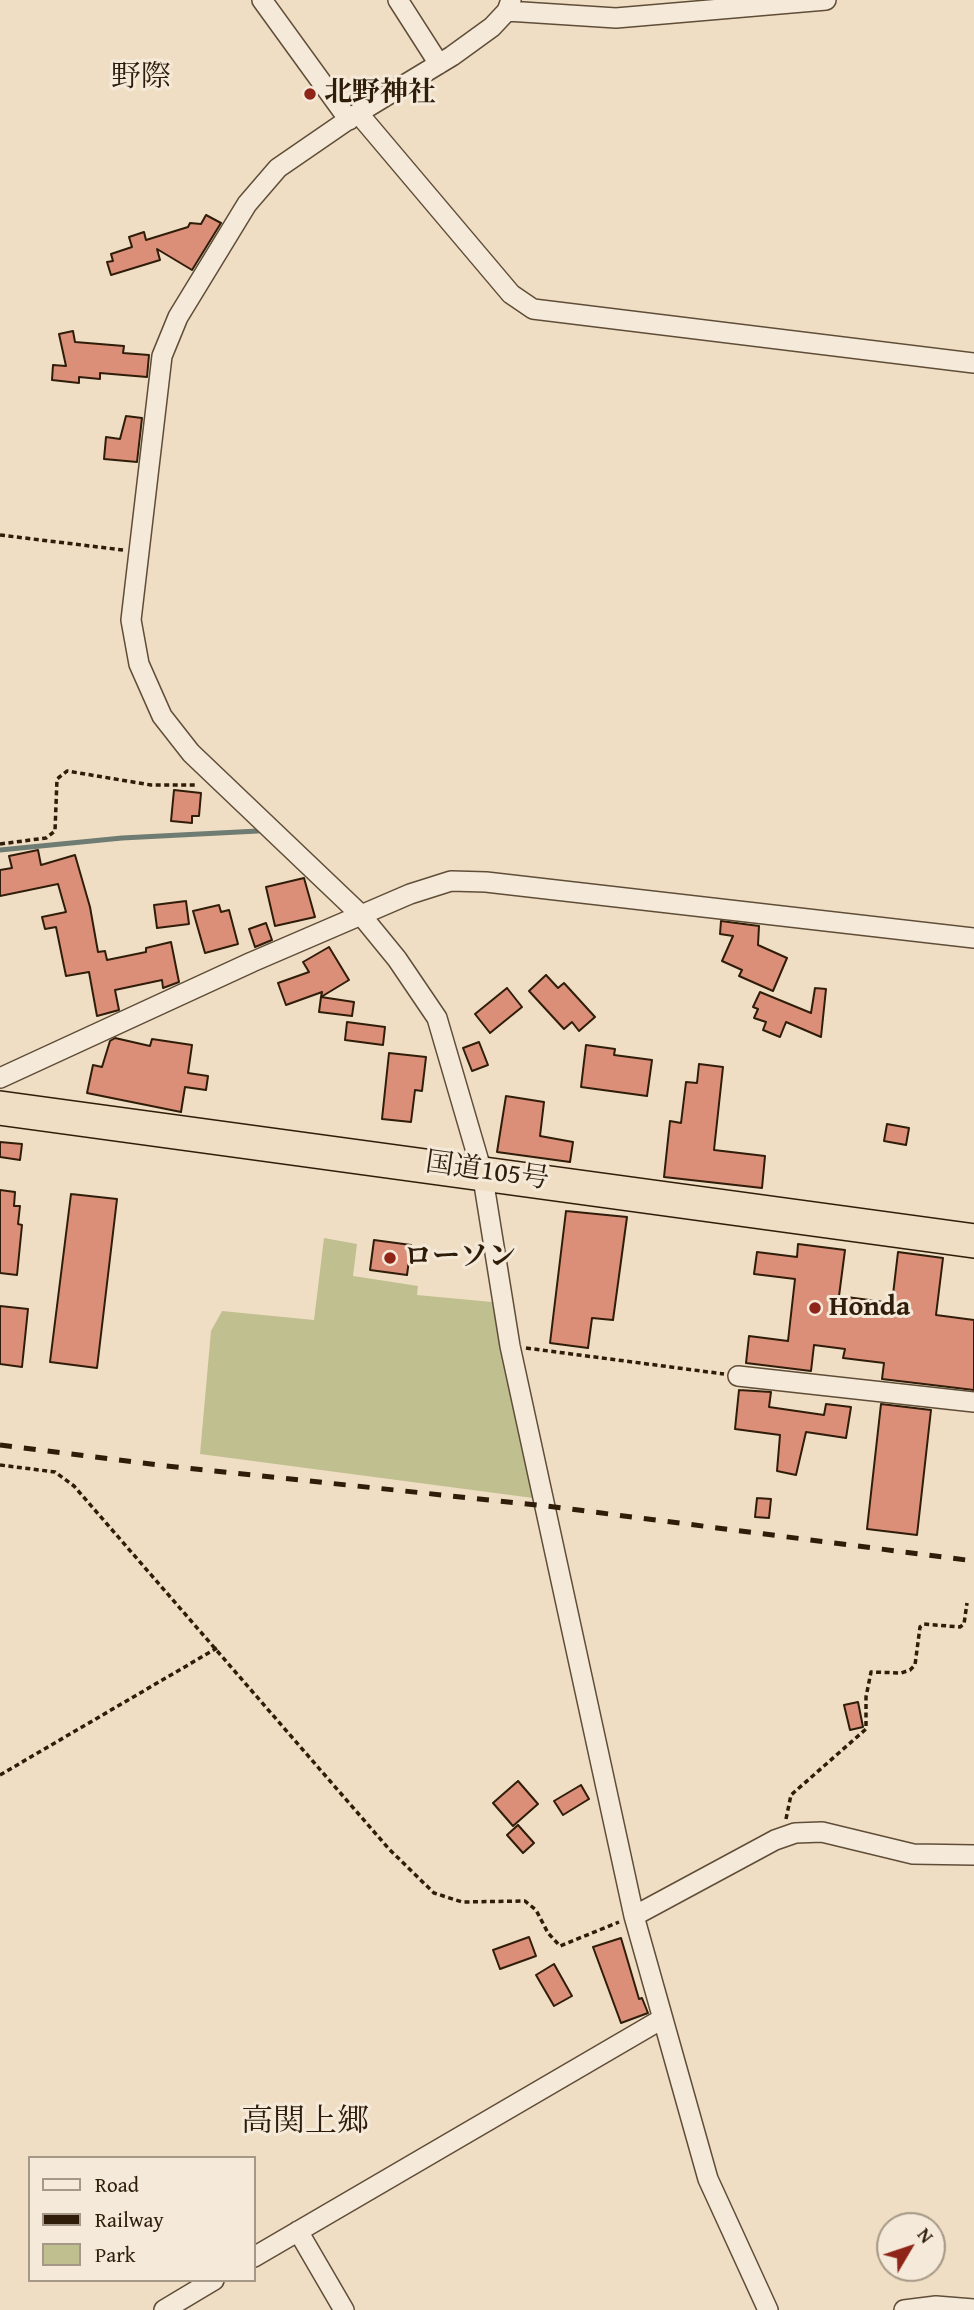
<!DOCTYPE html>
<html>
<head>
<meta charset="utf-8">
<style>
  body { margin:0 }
  #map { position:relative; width:974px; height:2310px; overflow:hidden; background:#efdec4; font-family:"Gentium Book Plus",serif }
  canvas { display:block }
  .legend { position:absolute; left:28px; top:2156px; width:228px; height:126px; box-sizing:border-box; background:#f5ead9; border:2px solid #a69886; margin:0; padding:9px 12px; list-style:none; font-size:21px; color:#2f1d0a }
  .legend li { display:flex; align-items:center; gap:14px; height:35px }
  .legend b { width:35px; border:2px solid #a69886 }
  .north { position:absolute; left:876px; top:2212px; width:70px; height:70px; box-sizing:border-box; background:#f5ead9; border:2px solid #a69886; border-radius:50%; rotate:51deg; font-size:19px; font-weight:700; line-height:28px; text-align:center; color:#2f1d0a }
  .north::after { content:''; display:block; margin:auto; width:24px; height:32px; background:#8f2418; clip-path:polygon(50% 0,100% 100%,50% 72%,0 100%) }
</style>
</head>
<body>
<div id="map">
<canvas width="974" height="2310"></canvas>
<ul class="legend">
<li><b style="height:9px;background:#f5ead9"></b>Road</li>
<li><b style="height:9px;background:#2f1d0a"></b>Railway</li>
<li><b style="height:19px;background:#c0bf8f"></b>Park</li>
</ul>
<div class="north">N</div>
</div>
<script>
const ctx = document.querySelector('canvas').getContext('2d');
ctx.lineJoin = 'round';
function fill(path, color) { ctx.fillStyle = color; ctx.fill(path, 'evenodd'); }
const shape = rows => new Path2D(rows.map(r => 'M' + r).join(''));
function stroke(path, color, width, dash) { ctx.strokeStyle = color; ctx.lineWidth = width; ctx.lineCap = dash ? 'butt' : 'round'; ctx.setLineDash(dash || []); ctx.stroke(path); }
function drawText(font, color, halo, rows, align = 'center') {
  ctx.font = font + ' "Gentium Book Plus","Noto Serif JP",serif'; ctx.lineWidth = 6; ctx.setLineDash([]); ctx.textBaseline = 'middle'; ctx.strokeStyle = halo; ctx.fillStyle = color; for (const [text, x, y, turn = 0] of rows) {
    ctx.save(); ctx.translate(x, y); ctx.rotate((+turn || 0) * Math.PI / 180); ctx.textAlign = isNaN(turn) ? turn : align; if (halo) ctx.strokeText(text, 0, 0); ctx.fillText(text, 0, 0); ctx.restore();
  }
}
fill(shape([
  [324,1238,357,1244,353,1276,418,1286,417,1295,492,1302,533,1498,200,1454,211,1331,222,1311,314,1320]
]), '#c0bf8f');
stroke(shape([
  [0,850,122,838,258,831]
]), '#6f7c73', 5);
const building = shape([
  [206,215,221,223,192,270,157,249,160,260,111,275,107,262,113,261,111,254,132,247,129,237,144,232,146,240,188,227,190,223,201,224,206,215],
  [73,331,75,342,124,346,123,353,149,355,147,377,100,373,100,379,79,377,79,383,52,380,53,365,66,366,59,334,73,331],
  [126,416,142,418,137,462,104,459,106,437,120,439,126,416],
  [174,790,201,793,199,816,192,816,192,823,171,821,174,790],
  [38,850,41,865,75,855,90,907,98,952,105,951,107,960,146,952,146,948,171,942,179,982,163,988,162,980,115,990,119,1010,97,1016,89,972,66,976,56,927,45,929,42,917,66,912,58,884,0,896,0,870,12,868,9,856,38,850],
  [304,878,315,917,275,926,266,887,304,878],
  [186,901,189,924,157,928,154,905,186,901],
  [219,905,221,912,229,910,238,944,205,953,193,911,219,905],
  [721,921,759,926,758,945,787,958,773,991,739,976,742,970,722,961,733,936,720,934,721,921],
  [266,923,272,940,255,947,249,929,266,923],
  [329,947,349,980,321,997,322,992,286,1005,278,983,309,972,303,962,329,947],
  [546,975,558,988,564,983,595,1017,579,1031,572,1022,564,1029,529,991,546,975],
  [507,988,522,1007,490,1033,475,1014,507,988],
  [815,988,826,989,821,1037,786,1022,780,1037,763,1030,766,1022,754,1018,758,1009,753,1007,760,992,811,1013,815,988],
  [321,997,354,1002,352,1016,319,1012,321,997],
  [347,1022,385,1027,383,1045,345,1040,347,1022],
  [115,1038,150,1046,152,1039,192,1045,188,1073,208,1076,206,1090,185,1087,181,1112,87,1093,93,1065,102,1067,110,1041,115,1038],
  [479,1042,488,1065,472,1071,463,1048,479,1042],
  [586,1045,615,1049,614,1055,652,1060,647,1096,581,1087,586,1045],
  [389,1053,426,1057,422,1091,415,1090,411,1122,382,1119,389,1053],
  [699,1064,723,1067,714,1150,765,1156,762,1188,664,1177,670,1121,681,1123,686,1082,697,1083,699,1064],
  [506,1096,544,1102,540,1136,573,1142,570,1162,497,1152,506,1096],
  [887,1124,909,1128,906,1145,884,1141,887,1124],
  [0,1142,22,1144,20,1160,0,1157,0,1142],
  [0,1190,15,1192,14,1206,20,1206,18,1224,22,1225,17,1275,0,1273,0,1190],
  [71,1194,117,1199,97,1368,50,1362,71,1194],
  [566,1211,627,1217,613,1320,592,1318,588,1348,550,1343,566,1211],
  [374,1240,411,1245,407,1275,370,1270,374,1240],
  [798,1244,845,1250,839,1296,892,1303,898,1252,943,1258,936,1315,974,1320,974,1390,882,1379,884,1363,843,1358,845,1349,814,1345,811,1371,746,1363,749,1336,788,1341,795,1279,754,1274,757,1252,797,1257,798,1244],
  [0,1306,28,1309,22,1367,0,1364,0,1306],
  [739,1390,771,1392,769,1407,824,1415,826,1404,851,1407,846,1438,806,1432,796,1475,777,1471,780,1435,735,1429,739,1390],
  [881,1404,931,1410,917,1535,867,1529,881,1404],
  [757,1498,771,1499,769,1518,755,1517,757,1498],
  [858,1702,863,1727,850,1730,844,1705,858,1702],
  [518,1781,538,1804,513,1826,493,1803,518,1781],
  [581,1785,589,1799,563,1815,554,1801,581,1785],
  [518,1825,534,1843,523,1853,507,1835,518,1825],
  [529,1937,536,1956,500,1969,493,1950,529,1937],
  [621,1938,639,1999,642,1998,648,2013,621,2023,593,1947,621,1938],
  [554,1964,572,1996,554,2006,536,1975,554,1964]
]);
fill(building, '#db8f78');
stroke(building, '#2f1d0a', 2);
const minor = shape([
  [262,0,349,120],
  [398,0,439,64],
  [511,0,507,11,492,27,452,56,358,113,278,168,247,204,178,317,162,356,131,620,139,664,162,716,191,753,361,915,397,959,437,1018,482,1172,510,1346,634,1916,708,2179,768,2310],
  [507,11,616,18,826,0],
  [358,113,511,294,533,309,974,363],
  [0,1078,252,962,410,894,451,881,486,882,974,938],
  [738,1376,974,1402],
  [634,1916,775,1840,795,1833,822,1832,913,1854,974,1855],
  [298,2231,344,2310],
  [254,2257,662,2019],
  [164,2310,214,2280],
  [904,2310,936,2306,974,2309]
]);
const trunk = shape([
  [0,1108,974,1241]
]);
stroke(minor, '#5f4d38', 22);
stroke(trunk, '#2f1d0a', 36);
stroke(shape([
  [0,535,123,550],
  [0,844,46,838,55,831,57,779,67,771,151,785,198,785],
  [526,1348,724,1374],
  [0,1465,55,1472,74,1486,389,1849,434,1893,462,1902,525,1901,536,1910,548,1933,560,1946,619,1922],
  [0,1775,217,1648],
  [786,1819,791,1795,866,1729,866,1697,871,1672,901,1673,910,1670,915,1665,920,1627,924,1624,960,1627,964,1624,967,1603]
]), '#2f1d0a', 3.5, [5, 3.5]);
stroke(minor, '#f5ead9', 19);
stroke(trunk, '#efdec4', 33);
stroke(shape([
  [0,1445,166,1466,547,1506,974,1561]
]), '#2f1d0a', 5, [12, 12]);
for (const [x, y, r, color] of [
  [310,94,7,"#8f2418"],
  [390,1258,7,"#8f2418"],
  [815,1308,7,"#8f2418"]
]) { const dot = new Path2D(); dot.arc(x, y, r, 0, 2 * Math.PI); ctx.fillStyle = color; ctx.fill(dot); stroke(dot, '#f5ead9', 2.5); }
drawText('bold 28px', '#2f1d0a', '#f5ead9', [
  ["北野神社",324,94],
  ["ローソン",404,1258],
  ["Honda",829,1308]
], 'left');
drawText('28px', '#2f1d0a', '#f5ead9', [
  ["国道105号",487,1172,8]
]);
drawText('30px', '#2f1d0a', '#f5ead9', [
  ["野際",141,78]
]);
drawText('32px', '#2f1d0a', '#f5ead9', [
  ["高関上郷",305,2123]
]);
</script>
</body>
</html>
